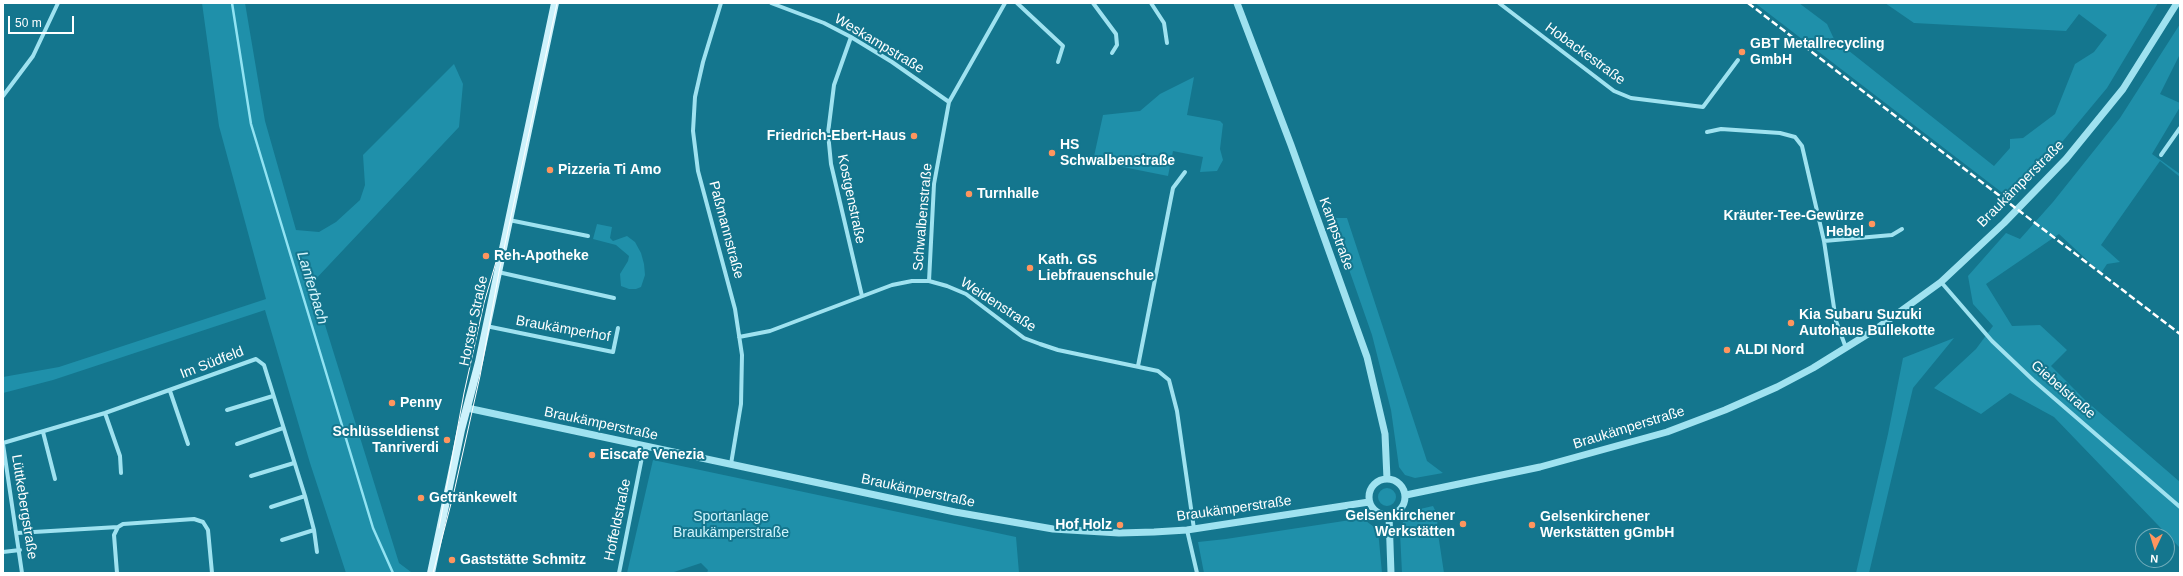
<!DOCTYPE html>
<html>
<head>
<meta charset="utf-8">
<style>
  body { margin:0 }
  #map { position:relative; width:2183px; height:576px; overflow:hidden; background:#14768e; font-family:Arial,sans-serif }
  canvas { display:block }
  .frame { position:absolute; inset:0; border:4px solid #fff; pointer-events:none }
  .north { position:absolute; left:2135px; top:528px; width:40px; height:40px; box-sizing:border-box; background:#14768e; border:1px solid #72adbb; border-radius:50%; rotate:184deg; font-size:11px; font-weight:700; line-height:16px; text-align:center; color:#fff }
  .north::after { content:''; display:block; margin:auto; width:14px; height:18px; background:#ff955e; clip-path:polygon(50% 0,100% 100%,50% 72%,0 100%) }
  .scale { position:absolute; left:8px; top:16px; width:66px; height:18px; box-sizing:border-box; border:2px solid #fff; border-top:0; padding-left:5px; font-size:12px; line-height:14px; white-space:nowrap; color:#fff; -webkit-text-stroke:3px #14768e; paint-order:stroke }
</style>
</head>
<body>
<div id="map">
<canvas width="2183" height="576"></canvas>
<div class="frame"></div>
<div class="north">N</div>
<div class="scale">50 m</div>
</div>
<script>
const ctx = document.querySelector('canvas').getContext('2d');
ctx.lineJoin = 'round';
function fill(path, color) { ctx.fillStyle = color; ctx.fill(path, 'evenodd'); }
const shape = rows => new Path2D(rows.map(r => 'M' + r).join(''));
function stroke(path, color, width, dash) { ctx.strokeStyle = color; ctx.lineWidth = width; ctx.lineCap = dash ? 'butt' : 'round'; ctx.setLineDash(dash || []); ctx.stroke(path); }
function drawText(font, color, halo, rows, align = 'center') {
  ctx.font = font + ' Arial,sans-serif'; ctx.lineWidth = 4; ctx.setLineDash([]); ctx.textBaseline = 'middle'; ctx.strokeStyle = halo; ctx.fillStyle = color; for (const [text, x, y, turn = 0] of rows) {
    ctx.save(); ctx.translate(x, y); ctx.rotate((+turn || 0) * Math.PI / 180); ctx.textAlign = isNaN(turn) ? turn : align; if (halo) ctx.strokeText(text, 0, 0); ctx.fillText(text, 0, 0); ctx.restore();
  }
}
fill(shape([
  [202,3,245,3,265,121,296,230,319,232,336,222,360,200,365,185,363,155,454,64,463,84,459,127,312,283,399,563,411,572,416,573,346,573,310,463,265,310,53,380,3,393,3,377,59,367,266,299,219,126],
  [1755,3,1799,3,1827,24,1834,39,1994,166,2010,148,2010,139,2023,138,2055,114,2075,64,2094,52,2107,35,2079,14,2066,31,1914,23,1885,3,2158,3,2107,88,2013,201],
  [2180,24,2180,54,2160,94,2180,103,2180,107,2152,154,2180,174,2180,177,2160,161,2101,245,2120,262,2107,264,2101,273,2059,234,1986,284,2012,326,2040,325,2067,350,2051,366,2085,400,2180,482,2180,548,2054,417,2010,393,1981,414,1934,388,1976,349,1993,326,1973,304,1968,276,2006,233,2020,239,2053,202,2120,118],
  [1194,77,1187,115,1220,121,1223,124,1220,149,1223,160,1217,171,1200,172,1203,157,1173,151,1168,176,1093,161,1103,115,1140,111,1160,94],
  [1331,218,1347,218,1427,461,1443,473,1415,478,1405,475,1399,467,1391,410,1372,335],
  [597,224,612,227,610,238,613,241,627,236,635,242,641,253,644,264,645,275,641,287,636,289,629,289,621,286,620,274,628,261,629,256,616,245,593,239],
  [1954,338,1913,388,1869,573,1856,573,1888,434,1903,358],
  [653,460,1016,537,1019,573,707,573,708,570,701,563,671,573,627,573],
  '1378 497a9 9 0 1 1 18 0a9 9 0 1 1-18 0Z',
  [1433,506,1438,516,1437,527,1444,573,1402,573,1400,532,1403,522,1410,514,1420,509],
  [1357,519,1366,521,1378,530,1382,573,1204,573,1198,542,1226,539]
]), '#1f90aa');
stroke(shape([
  [232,3,251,124,373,528,393,573]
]), '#91e3f3', 2.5);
stroke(shape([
  [721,3,703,62,695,97,693,131,698,171,735,309,742,355,741,404,731,464],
  [771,3,824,23,851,37,892,62,949,102],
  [1017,3,1063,46,1058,62],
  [1093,3,1116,34,1117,45,1112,53],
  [1151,3,1164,23,1167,43],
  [1499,3,1614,91,1631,98,1703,107,1738,60],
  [851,37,834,85,828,133,831,164,862,296],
  [3,96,33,56,58,3],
  [1707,132,1721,129,1780,133,1795,137,1802,146,1824,241,1836,321,1846,348],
  [2161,155,2180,128],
  [509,220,588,236],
  [1824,241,1892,235,1902,229],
  [498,272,614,298],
  [929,281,934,184,949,102,1005,3],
  [1941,282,1992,341,2033,380,2180,507],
  [486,326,613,352,618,328],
  [739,337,770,331,892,285,912,281,929,281,947,286,966,294,1024,338,1040,344,1058,350,1158,371,1169,380,1177,411,1194,529],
  [1138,366,1171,198,1173,188,1185,172],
  [170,391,188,444],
  [227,410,273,396],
  [105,413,120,456,121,473],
  [43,432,55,479],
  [3,443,105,413,256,359,264,365,305,496,314,530,317,552],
  [3,444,22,573],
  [237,444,283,428],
  [251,476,294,463],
  [271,507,305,496],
  [1187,530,1197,573],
  [17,533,118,527],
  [282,540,314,530],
  [3,552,20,550],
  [117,573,114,535,118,527,123,524,194,519,203,522,208,530,212,573],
  [619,573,644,447]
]), '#9fe2f0', 4);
stroke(shape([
  [1237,3,1291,145,1367,357,1385,434,1387,479],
  [467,408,955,512,1053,529,1119,533,1154,532,1187,530,1369,502],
  '1369 497a18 18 0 1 1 36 0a18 18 0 1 1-36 0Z',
  [1406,495,1540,467,1667,432,1725,410,1777,387,1813,368,1876,329,1941,282,2004,223,2066,159,2123,89,2177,3],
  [1389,516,1391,573]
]), '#9fe2f0', 7);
stroke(shape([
  [431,573,461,430,479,362,555,3]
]), '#cdf2fb', 8);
stroke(shape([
  [439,528,464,393,484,303,496,262],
  [433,573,454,492,480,376,499,272,557,3]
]), '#fff', 1);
stroke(shape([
  [1748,3,2180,334]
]), '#fff', 2.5, [7, 3]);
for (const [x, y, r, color] of [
  [1742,52,4,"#ff955e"],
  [914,136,4,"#ff955e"],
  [1052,153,4,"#ff955e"],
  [550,170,4,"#ff955e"],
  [969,194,4,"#ff955e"],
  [1872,224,4,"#ff955e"],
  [486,256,4,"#ff955e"],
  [1030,268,4,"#ff955e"],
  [1791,323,4,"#ff955e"],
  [1727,350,4,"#ff955e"],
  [392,403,4,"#ff955e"],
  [447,440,4,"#ff955e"],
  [592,455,4,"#ff955e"],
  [421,498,4,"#ff955e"],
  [1463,524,4,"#ff955e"],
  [1120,525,4,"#ff955e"],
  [1532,525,4,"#ff955e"],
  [452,560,4,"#ff955e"]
]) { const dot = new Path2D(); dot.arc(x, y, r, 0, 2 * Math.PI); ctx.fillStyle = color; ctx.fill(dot); stroke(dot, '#14768e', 1.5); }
drawText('14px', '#fff', '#14768e', [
  ["Weskampstraße",879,44,31],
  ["Hobackestraße",1585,54,36],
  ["Braukämperstraße",2021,184,-45],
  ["Kostgenstraße",851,199,78],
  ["Schwalbenstraße",923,217,-85],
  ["Paßmannstraße",726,230,75],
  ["Kampstraße",1336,234,70],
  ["Weidenstraße",998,305,33],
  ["Horster Straße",474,321,-78],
  ["Braukämperhof",563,329,10],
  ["Im Südfeld",212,363,-21],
  ["Giebelstraße",2063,390,41],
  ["Braukämperstraße",601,424,12],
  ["Braukämperstraße",1629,428,-17],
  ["Braukämperstraße",918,491,12],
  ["Lüttkebergstraße",24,507,81],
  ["Braukämperstraße",1234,509,-8],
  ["Hoffeldstraße",618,520,-78]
]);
drawText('bold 14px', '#fff', '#14768e', [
  ["GBT Metallrecycling",1750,44],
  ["GmbH",1750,60],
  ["Friedrich-Ebert-Haus",906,136,"right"],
  ["HS",1060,145],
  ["Schwalbenstraße",1060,161],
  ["Pizzeria Ti Amo",558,170],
  ["Turnhalle",977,194],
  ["Kräuter-Tee-Gewürze",1864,216,"right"],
  ["Hebel",1864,232,"right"],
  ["Reh-Apotheke",494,256],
  ["Kath. GS",1038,260],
  ["Liebfrauenschule",1038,276],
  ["Kia Subaru Suzuki",1799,315],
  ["Autohaus Bullekotte",1799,331],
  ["ALDI Nord",1735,350],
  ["Penny",400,403],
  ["Schlüsseldienst",439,432,"right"],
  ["Tanriverdi",439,448,"right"],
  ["Eiscafe Venezia",600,455],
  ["Getränkewelt",429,498],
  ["Gelsenkirchener",1455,516,"right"],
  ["Werkstätten",1455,532,"right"],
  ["Gelsenkirchener",1540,517],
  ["Werkstätten gGmbH",1540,533],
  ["Hof Holz",1112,525,"right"],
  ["Gaststätte Schmitz",460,560]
], 'left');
drawText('14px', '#d1f5fd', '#14768e', [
  ["Sportanlage",731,517],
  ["Braukämperstraße",731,533]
]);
drawText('italic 15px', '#d5f4fb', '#14768e', [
  ["Lanferbach",312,288,73]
]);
</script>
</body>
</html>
